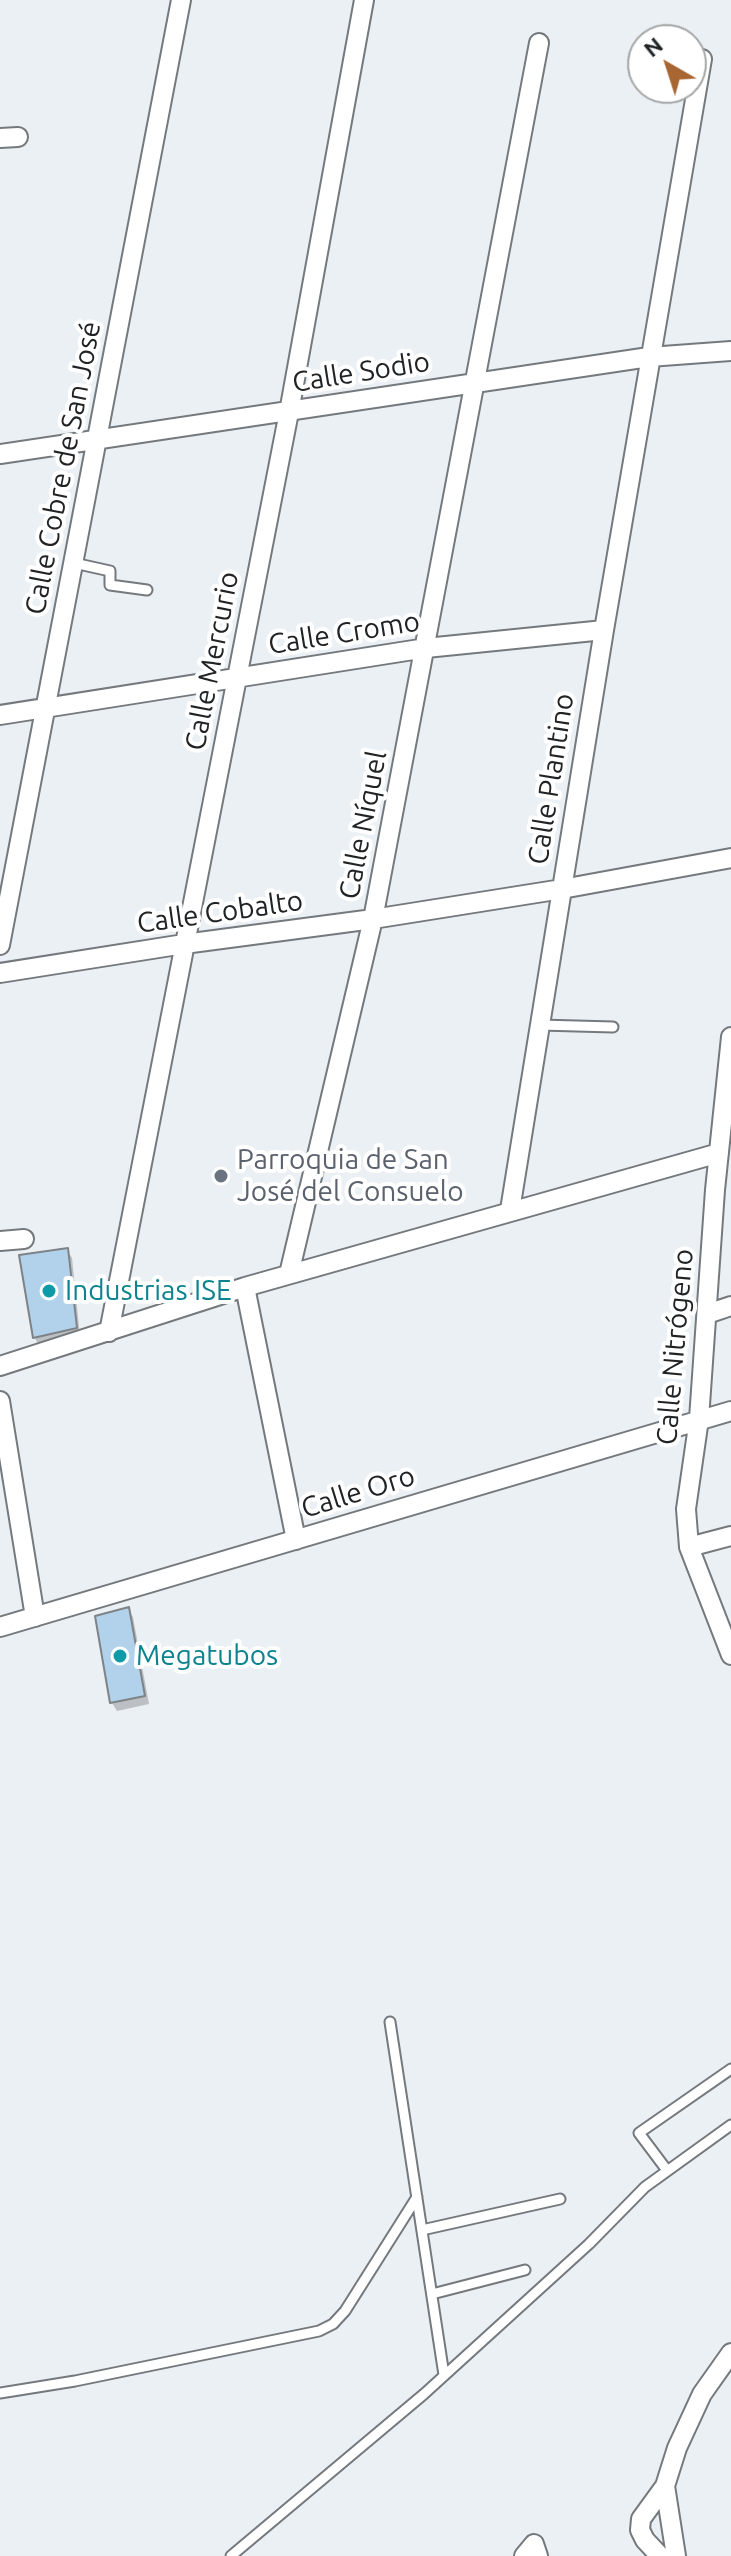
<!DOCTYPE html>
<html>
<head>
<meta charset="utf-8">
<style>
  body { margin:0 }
  #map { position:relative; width:731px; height:2556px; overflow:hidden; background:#ebf0f5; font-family:Ubuntu,sans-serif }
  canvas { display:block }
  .north { position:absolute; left:627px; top:24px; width:80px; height:80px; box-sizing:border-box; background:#fff; border:2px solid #a6a7a7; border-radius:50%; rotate:321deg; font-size:22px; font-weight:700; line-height:32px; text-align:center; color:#202224 }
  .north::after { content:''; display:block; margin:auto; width:28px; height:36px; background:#a86732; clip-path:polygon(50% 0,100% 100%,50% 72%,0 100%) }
</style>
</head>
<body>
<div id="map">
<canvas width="731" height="2556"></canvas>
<div class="north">N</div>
</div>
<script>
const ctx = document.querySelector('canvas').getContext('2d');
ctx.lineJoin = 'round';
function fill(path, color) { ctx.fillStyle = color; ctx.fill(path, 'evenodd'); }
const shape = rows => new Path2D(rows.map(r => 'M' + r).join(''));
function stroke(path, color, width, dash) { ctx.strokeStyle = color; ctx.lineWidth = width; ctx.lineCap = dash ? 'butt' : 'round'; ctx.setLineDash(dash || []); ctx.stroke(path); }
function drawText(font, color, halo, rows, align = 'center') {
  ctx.font = font + ' Ubuntu,sans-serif'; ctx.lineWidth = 8; ctx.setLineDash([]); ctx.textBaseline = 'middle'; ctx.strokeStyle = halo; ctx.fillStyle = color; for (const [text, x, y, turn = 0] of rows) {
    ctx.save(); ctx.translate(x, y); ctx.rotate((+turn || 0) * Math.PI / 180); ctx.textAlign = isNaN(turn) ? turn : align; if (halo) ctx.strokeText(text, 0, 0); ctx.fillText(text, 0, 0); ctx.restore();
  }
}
fill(shape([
  [67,1250,72,1258,80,1336,39,1346,35,1338],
  [128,1609,133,1617,149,1704,117,1711,112,1703,97,1617]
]), '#0003');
const building = shape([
  [68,1248,77,1328,33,1338,19,1255,68,1248],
  [129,1607,145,1696,110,1703,95,1616,129,1607]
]);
fill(building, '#b2d2eb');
stroke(building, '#7e8387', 2);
const service = shape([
  [74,563,110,571,110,585,147,590],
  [540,1025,613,1027],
  [390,2022,444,2375],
  [666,2169,639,2133,731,2069],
  [422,2230,560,2199],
  [432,2294,525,2270],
  [0,2393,75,2381,319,2331,333,2324,345,2311,417,2197],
  [231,2556,424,2394,589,2244,645,2187,731,2125]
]);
const minor = shape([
  [0,138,18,137],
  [0,454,649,357,731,351],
  [0,715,426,648,604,630],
  [0,945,181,0],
  [0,973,184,944,373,919,562,889,731,858],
  [731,1037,715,1190,699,1419,686,1509,689,1547,731,1655],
  [510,1210,604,630,702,59],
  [0,1241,24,1239],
  [289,1274,373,919,539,43],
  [245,1287,296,1540],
  [707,1314,731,1306],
  [109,1332,289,412,364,0],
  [0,1366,245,1287,719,1153],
  [0,1401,35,1617],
  [689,1547,731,1536],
  [0,1627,731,1411],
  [665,2486,676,2556],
  [524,2556,534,2544,538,2556],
  [660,2556,645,2540,640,2530,641,2519,665,2486,677,2448,702,2394,731,2353]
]);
stroke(service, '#74797d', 13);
stroke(minor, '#74797d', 22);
stroke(service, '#fff', 9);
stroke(minor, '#fff', 18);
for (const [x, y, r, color] of [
  [221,1176,8,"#6b7280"],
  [49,1291,8,"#0f9aa8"],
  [120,1656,8,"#0f9aa8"]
]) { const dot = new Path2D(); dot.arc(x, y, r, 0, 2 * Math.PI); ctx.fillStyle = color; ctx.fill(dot); stroke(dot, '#fff', 3); }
drawText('28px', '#202224', '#fff', [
  ["Calle Sodio",361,372,-9],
  ["Calle Cobre de San José",63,468,-79],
  ["Calle Cromo",344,633,-9],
  ["Calle Mercurio",212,661,-79],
  ["Calle Plantino",551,779,-81],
  ["Calle Níquel",363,825,-79],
  ["Calle Cobalto",220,912,-8],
  ["Calle Nitrógeno",675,1347,-85],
  ["Calle Oro",358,1492,-17]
]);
drawText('28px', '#5b616d', '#fff', [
  ["Parroquia de San",237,1160],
  ["José del Consuelo",237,1192]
], 'left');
drawText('28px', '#0d838f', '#fff', [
  ["Industrias ISE",65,1291],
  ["Megatubos",136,1656]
], 'left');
</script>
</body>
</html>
